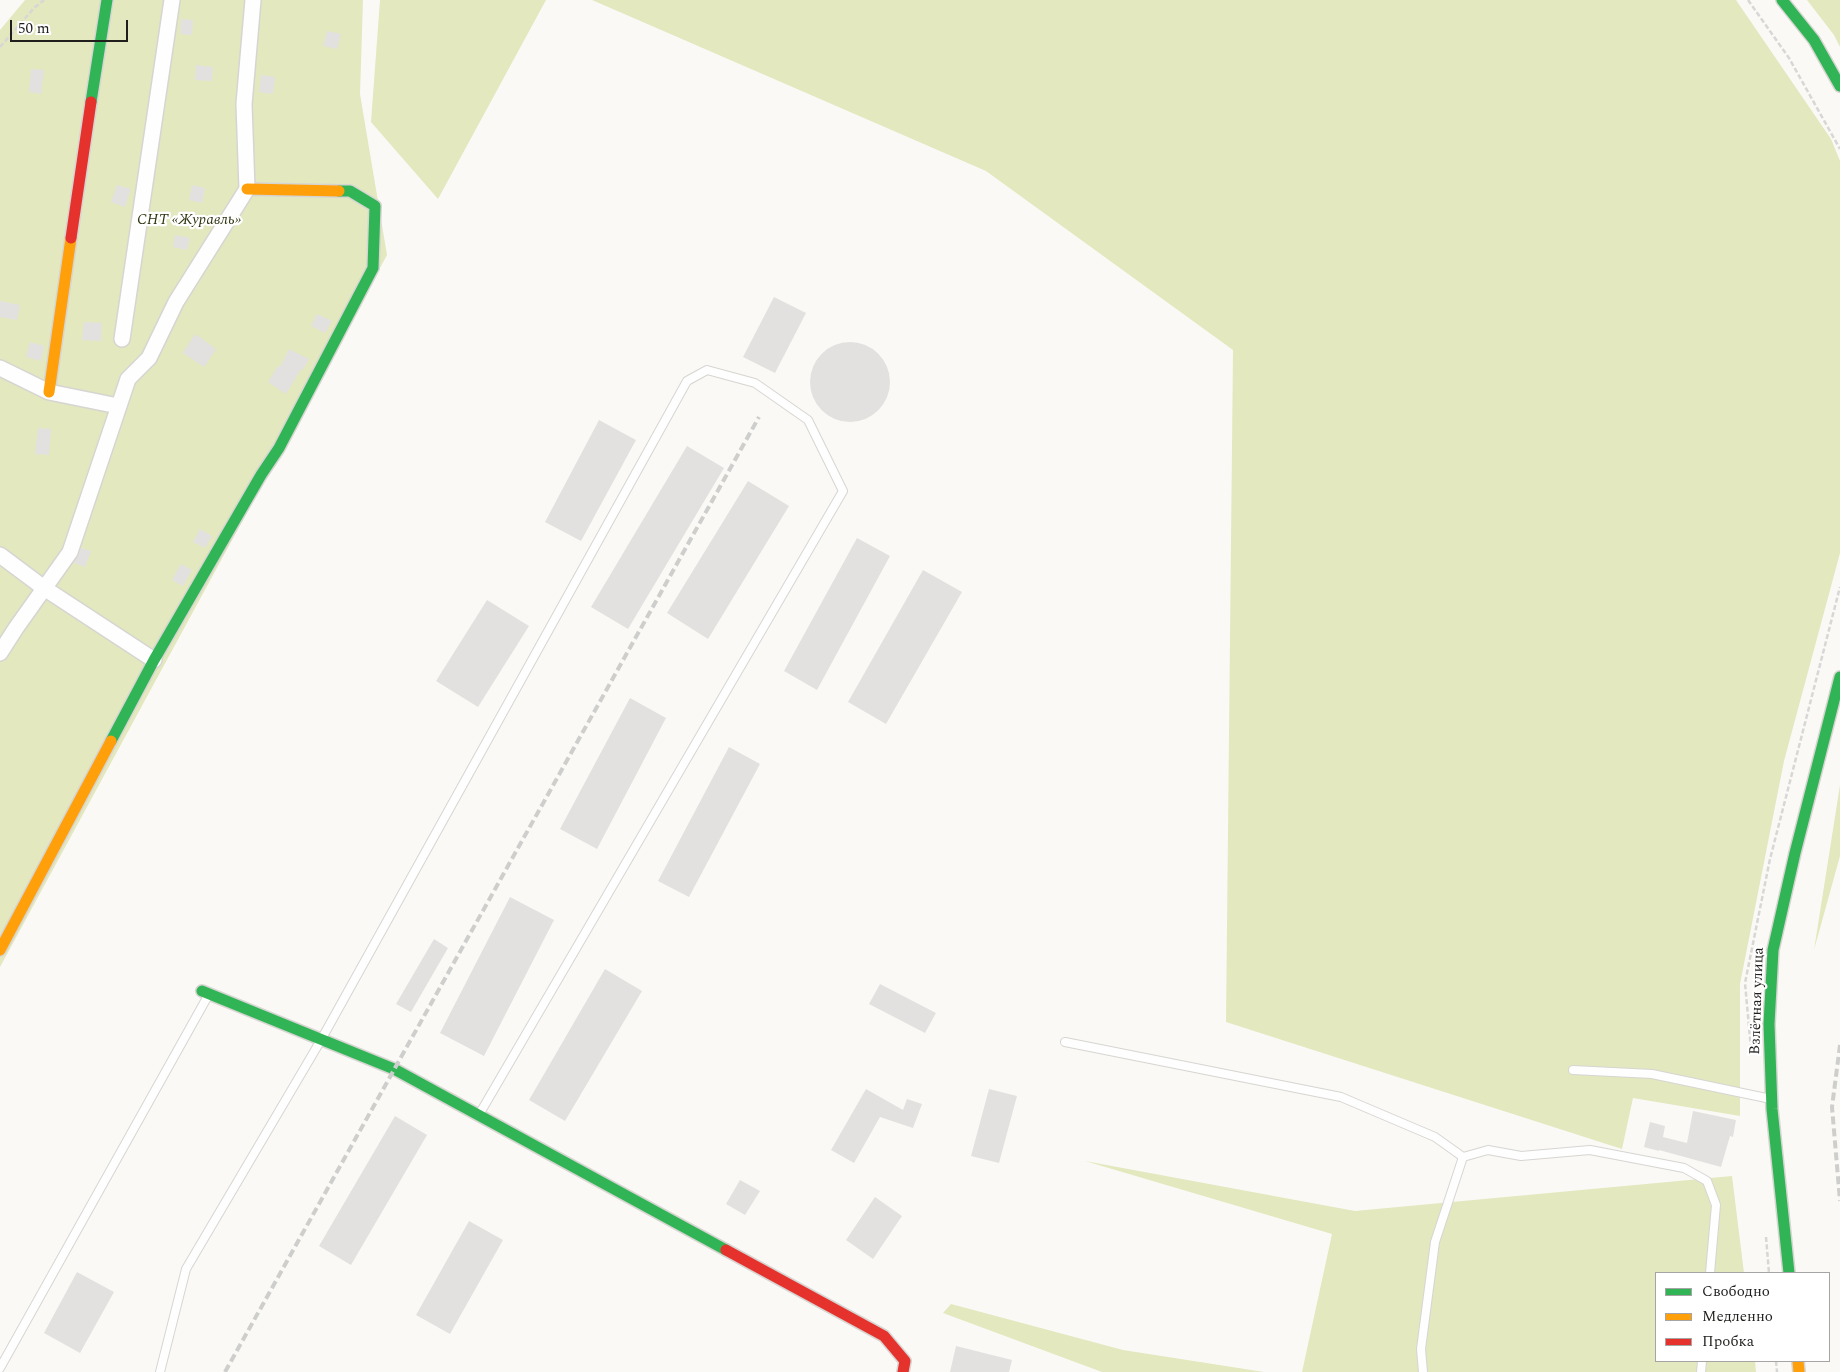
<!DOCTYPE html>
<html>
<head>
<meta charset="utf-8">
<style>
  body { margin:0 }
  #map { position:relative; width:1840px; height:1372px; overflow:hidden; background:#fbf9f5; font-family:Spectral,serif }
  canvas { display:block }
  .legend { position:absolute; left:1655px; top:1272px; width:175px; height:90px; box-sizing:border-box; background:#fff; border:1px solid #a6a5a4; margin:0; padding:6px 9px; list-style:none; font-size:15px; color:#201f1c }
  .legend li { display:flex; align-items:center; gap:10px; height:25px }
  .legend b { width:25px; border:1px solid #a6a5a4 }
  .scale { position:absolute; left:10px; top:20px; width:118px; height:22px; box-sizing:border-box; border:2px solid #201f1c; border-top:0; padding-left:6px; font-size:15px; line-height:18px; white-space:nowrap; color:#201f1c; -webkit-text-stroke:4px #fff; paint-order:stroke }
</style>
</head>
<body>
<div id="map">
<canvas width="1840" height="1372"></canvas>
<ul class="legend">
<li><b style="height:6px;background:#30b455"></b>Свободно</li>
<li><b style="height:6px;background:#ff9f0a"></b>Медленно</li>
<li><b style="height:6px;background:#e5322d"></b>Пробка</li>
</ul>
<div class="scale">50 m</div>
</div>
<script>
const ctx = document.querySelector('canvas').getContext('2d');
ctx.lineJoin = 'round';
function fill(path, color) { ctx.fillStyle = color; ctx.fill(path, 'evenodd'); }
const shape = rows => new Path2D(rows.map(r => 'M' + r).join(''));
function stroke(path, color, width, dash) { ctx.strokeStyle = color; ctx.lineWidth = width; ctx.lineCap = dash ? 'butt' : 'round'; ctx.setLineDash(dash || []); ctx.stroke(path); }
function drawText(font, color, halo, rows, align = 'center') {
  ctx.font = font + ' Spectral,serif'; ctx.lineWidth = 4.5; ctx.setLineDash([]); ctx.textBaseline = 'middle'; ctx.strokeStyle = halo; ctx.fillStyle = color; for (const [text, x, y, turn = 0] of rows) {
    ctx.save(); ctx.translate(x, y); ctx.rotate((+turn || 0) * Math.PI / 180); ctx.textAlign = isNaN(turn) ? turn : align; if (halo) ctx.strokeText(text, 0, 0); ctx.fillText(text, 0, 0); ctx.restore();
  }
}
fill(shape([
  [25,0,363,0,360,94,387,255,0,967,0,30],
  [380,0,546,0,438,199,371,122],
  [592,0,1736,0,1831,139,1840,161,1840,553,1784,761,1740,984,1740,1116,1633,1098,1622,1149,1226,1022,1233,350,986,171],
  [1807,0,1840,0,1840,47,1834,35],
  [1840,785,1840,856,1814,950],
  [1085,1161,1355,1211,1732,1176,1744,1273,1656,1273,1656,1361,1755,1361,1756,1372,1302,1372,1332,1234],
  [951,1304,1123,1350,1264,1372,1102,1372,943,1313]
]), '#e3e8bf');
fill(shape([
  [181,19,193,20,192,35,180,34],
  [327,31,341,34,337,49,323,46],
  [196,65,213,67,212,81,195,80],
  [31,69,44,70,41,94,29,92],
  [261,75,275,77,273,94,259,92],
  [117,185,131,189,125,207,111,202],
  [192,185,205,188,202,203,189,200],
  [175,235,190,238,187,250,173,247],
  [774,297,806,313,775,373,743,357],
  [0,301,20,305,17,320,0,317],
  [317,314,332,321,325,333,311,326],
  [84,322,102,323,101,341,82,340],
  [195,334,216,349,204,367,183,353],
  [30,342,44,346,41,361,26,357],
  '810 382a40 40 0 1 1 80 0a40 40 0 1 1-80 0Z',
  [289,349,309,359,303,370,301,369,286,394,268,382,278,366,280,367],
  [599,420,636,440,581,541,545,522],
  [38,428,51,429,49,455,35,454],
  [687,446,724,468,628,629,591,607],
  [748,481,789,506,708,639,667,613],
  [200,529,212,536,205,548,193,542],
  [857,538,890,556,817,690,784,671],
  [81,548,91,551,85,567,74,563],
  [181,564,192,570,183,586,172,580],
  [923,570,962,592,886,724,848,702],
  [487,600,529,626,478,707,436,681],
  [630,698,666,718,597,849,560,829],
  [729,747,760,764,689,897,658,881],
  [510,897,554,920,484,1056,440,1033],
  [434,939,448,948,411,1012,396,1004],
  [605,969,642,991,565,1121,529,1100],
  [880,984,936,1013,925,1033,869,1004],
  [866,1089,903,1110,907,1099,922,1104,913,1128,880,1117,854,1163,831,1150],
  [989,1089,1017,1096,999,1163,971,1156],
  [1693,1111,1736,1120,1733,1137,1730,1136,1721,1167,1659,1150,1659,1151,1644,1147,1650,1122,1665,1126,1663,1137,1687,1143],
  [395,1116,427,1135,351,1265,319,1246],
  [740,1180,760,1191,745,1215,726,1204],
  [875,1197,902,1216,873,1259,846,1240],
  [469,1221,503,1240,450,1334,416,1315],
  [77,1272,114,1292,80,1353,44,1333],
  [956,1346,1012,1360,1009,1372,950,1372]
]), '#e3e1e0');
const lane = shape([
  [1065,1042,1341,1097,1435,1137,1463,1157,1435,1242,1421,1349,1423,1372],
  [1573,1070,1652,1074,1771,1099],
  [1463,1157,1488,1150,1521,1156,1590,1150,1684,1168,1707,1181,1716,1205,1710,1273],
  [0,1368,209,994],
  [160,1372,186,1269,321,1040,687,381,707,370,755,383,808,420,843,491,480,1113],
  [1701,1372,1702,1361]
]);
const street = shape([
  [122,339,172,0],
  [0,368,49,392,118,406],
  [0,555,44,588,154,660],
  [0,653,16,628,70,552,128,379,149,358,176,302,247,189,244,104,253,0]
]);
const fast = shape([
  [1782,0,1814,40,1840,86],
  [91,102,107,0],
  [111,741,154,660,261,475,279,448,373,268,375,206,350,191,339,191],
  [202,991,394,1069,726,1250],
  [1789,1273,1772,1109,1769,1024,1773,950,1795,853,1840,677]
]);
const slow = shape([
  [247,189,339,191],
  [49,392,71,238],
  [0,950,111,741],
  [1798,1361,1799,1372]
]);
const jam = shape([
  [71,238,91,102],
  [726,1250,884,1336,905,1361,903,1372]
]);
stroke(lane, '#d7d5d2', 10);
stroke(street, '#d7d5d2', 18);
stroke(fast, '#d7d5d2', 14);
stroke(slow, '#d7d5d2', 14);
stroke(jam, '#d7d5d2', 14);
stroke(shape([
  [1748,0,1789,58,1840,149],
  [0,47,34,8,44,0],
  [1751,1049,1745,983,1770,859,1840,587],
  [1766,1237,1769,1273],
  [1776,1361,1777,1372]
]), '#d7d7d6', 2.5, [5, 2.5]);
stroke(lane, '#fefefe', 8);
stroke(street, '#fefefe', 15);
stroke(fast, '#30b455', 11);
stroke(slow, '#ff9f0a', 11);
stroke(jam, '#e5322d', 11);
stroke(shape([
  [1840,1045,1832,1107,1840,1201],
  [225,1372,759,417]
]), '#cececd', 4, [8, 4]);
drawText('italic 15px', '#313512', '#fff', [
  ["СНТ «Журавль»",189,221]
]);
drawText('15px', '#201f1c', '#fff', [
  ["Взлётная улица",1758,1001,-88]
]);
</script>
</body>
</html>
